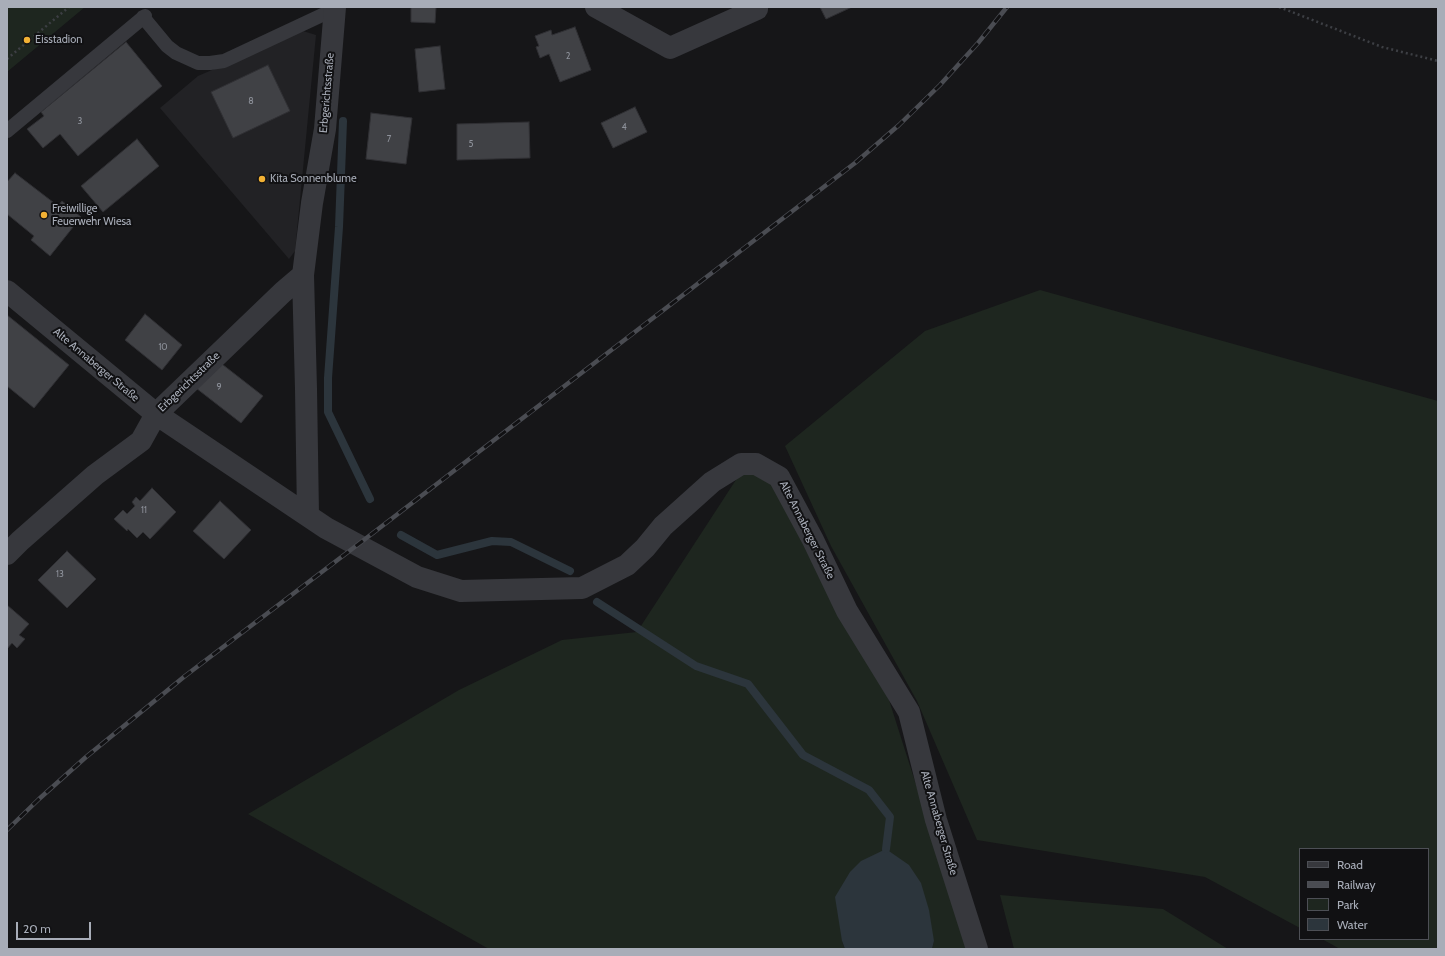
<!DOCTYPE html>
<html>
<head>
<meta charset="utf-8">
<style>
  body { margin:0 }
  #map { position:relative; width:1445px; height:956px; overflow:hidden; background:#161618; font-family:Cabin,sans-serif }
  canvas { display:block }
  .frame { position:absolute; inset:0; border:8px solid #a8adb8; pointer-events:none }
  .legend { position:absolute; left:1299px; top:848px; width:130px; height:92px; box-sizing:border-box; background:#111113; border:1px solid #4d4f55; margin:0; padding:5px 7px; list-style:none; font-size:12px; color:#a8adb8 }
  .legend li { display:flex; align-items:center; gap:8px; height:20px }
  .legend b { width:20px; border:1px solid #4d4f55 }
  .scale { position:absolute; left:16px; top:922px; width:75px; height:18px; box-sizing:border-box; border:2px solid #a8adb8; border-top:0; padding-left:5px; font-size:12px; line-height:14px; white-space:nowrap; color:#a8adb8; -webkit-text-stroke:3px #111113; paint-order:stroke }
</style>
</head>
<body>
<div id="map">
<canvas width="1445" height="956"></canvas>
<div class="frame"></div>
<ul class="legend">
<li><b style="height:5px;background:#37383d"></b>Road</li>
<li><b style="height:5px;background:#4a4c52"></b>Railway</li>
<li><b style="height:11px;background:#1e261f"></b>Park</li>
<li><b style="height:11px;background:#2c353c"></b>Water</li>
</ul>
<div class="scale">20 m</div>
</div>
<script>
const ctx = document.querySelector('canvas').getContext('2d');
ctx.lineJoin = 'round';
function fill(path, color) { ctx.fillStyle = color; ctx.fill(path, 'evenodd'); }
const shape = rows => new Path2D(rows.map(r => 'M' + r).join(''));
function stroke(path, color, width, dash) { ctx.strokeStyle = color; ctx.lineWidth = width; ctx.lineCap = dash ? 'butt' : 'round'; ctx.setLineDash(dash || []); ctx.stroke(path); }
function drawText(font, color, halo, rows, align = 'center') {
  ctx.font = font + ' Cabin,sans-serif'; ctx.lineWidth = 4; ctx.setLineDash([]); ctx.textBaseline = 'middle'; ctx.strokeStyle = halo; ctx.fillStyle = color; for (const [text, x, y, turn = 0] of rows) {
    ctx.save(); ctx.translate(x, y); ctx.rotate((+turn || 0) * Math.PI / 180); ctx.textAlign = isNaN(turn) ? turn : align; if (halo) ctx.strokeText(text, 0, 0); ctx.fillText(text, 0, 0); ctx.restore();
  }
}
fill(shape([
  [303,31,316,35,295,251,289,259,160,108,198,76]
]), '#222225');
fill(shape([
  [7,7,85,7,7,72],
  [1040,290,1438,401,1438,949,1340,949,1322,939,1428,939,1428,849,1300,849,1300,928,1205,877,977,840,917,701,831,546,785,446,925,331],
  [743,469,775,483,797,523,889,700,955,907,967,949,932,949,934,941,842,941,845,949,489,949,248,814,459,690,562,640,637,632],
  [1000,895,1163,909,1228,949,1014,949]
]), '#1e261f');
fill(shape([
  [886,849,909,865,921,883,929,910,934,941,932,949,845,949,842,941,835,897,850,872,861,861]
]), '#2c353c');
stroke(shape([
  [343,121,339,227,328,378,328,412,370,499],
  [401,535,437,555,492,541,511,542,570,571],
  [597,602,696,666,748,684,803,755,869,790,890,817,886,849]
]), '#2c353c', 8);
const building = shape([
  [411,7,436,7,435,23,411,22,411,7],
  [820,7,852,7,826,19,820,7],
  [575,27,591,70,560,82,549,54,540,58,536,47,539,46,535,36,551,30,552,35,575,27],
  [126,42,162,86,78,156,60,134,43,148,27,129,44,116,41,112,126,42],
  [440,46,445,89,419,92,415,49,440,46],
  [268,65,290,111,233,138,211,92,268,65],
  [635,107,647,132,613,148,601,123,635,107],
  [371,113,412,118,406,164,366,159,371,113],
  [529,122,530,158,457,160,457,124,529,122],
  [137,139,159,166,103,212,81,186,137,139],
  [15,173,58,206,62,201,81,217,50,256,31,240,34,236,7,214,7,182,15,173],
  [145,314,182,345,162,370,125,340,145,314],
  [7,315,69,365,34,408,7,386,7,315],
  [218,361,263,396,241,423,196,388,218,361],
  [152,488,176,512,150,539,143,532,137,538,128,529,127,531,114,519,123,510,127,514,135,506,132,502,136,497,140,501,152,488],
  [220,501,251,530,224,559,193,531,220,501],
  [67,551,96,579,67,608,38,580,67,551],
  [7,605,29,624,19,635,25,639,17,648,12,643,7,649,7,605]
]);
fill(building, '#404145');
stroke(building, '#303034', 1);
stroke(shape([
  [1279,7,1382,47,1438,61],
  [7,59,69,7]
]), '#3d3f44', 2.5, [2, 3]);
stroke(shape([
  [143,17,167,46,176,53,198,63,210,63,224,61,335,9],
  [7,131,145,16]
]), '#37383d', 14);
stroke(shape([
  [596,7,670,48,757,9],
  [7,291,156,414,326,528,417,577,461,591,582,588,627,565,645,548,663,526,712,482,741,464,756,464,779,477,813,540,847,611,909,712,936,820,977,949],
  [308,515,306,389,303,275,312,203,325,129,335,7],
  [7,554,20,541,95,475,141,441,156,414,283,292,303,275]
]), '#37383d', 22);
const rail = shape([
  [7,830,39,799,86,757,185,676,373,533,855,163,899,125,940,85,978,43,1007,7]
]);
stroke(rail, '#4a4c52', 4.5);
stroke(rail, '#111113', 3, [9]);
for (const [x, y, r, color] of [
  [27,40,4,"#f2b134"],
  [262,179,4,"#f2b134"],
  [44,215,4,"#f2b134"]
]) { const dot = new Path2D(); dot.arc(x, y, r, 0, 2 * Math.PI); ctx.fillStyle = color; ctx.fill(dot); stroke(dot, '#111113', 1.5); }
drawText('9px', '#8e929b', null, [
  ["2",568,56],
  ["8",251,101],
  ["3",80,121],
  ["4",624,127],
  ["7",389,139],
  ["5",471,144],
  ["10",163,347],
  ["9",219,387],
  ["11",144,510],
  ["13",60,574]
]);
drawText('11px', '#a8adb8', '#111113', [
  ["Eisstadion",35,40],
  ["Kita Sonnenblume",270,179],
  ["Freiwillige",52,209],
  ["Feuerwehr Wiesa",52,222]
], 'left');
drawText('11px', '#a8adb8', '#111113', [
  ["Erbgerichtsstraße",327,93,-85],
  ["Alte Annaberger Straße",96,365,40],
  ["Erbgerichtsstraße",189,382,-44],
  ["Alte Annaberger Straße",807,530,63],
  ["Alte Annaberger Straße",939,823,74]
]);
</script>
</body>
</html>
